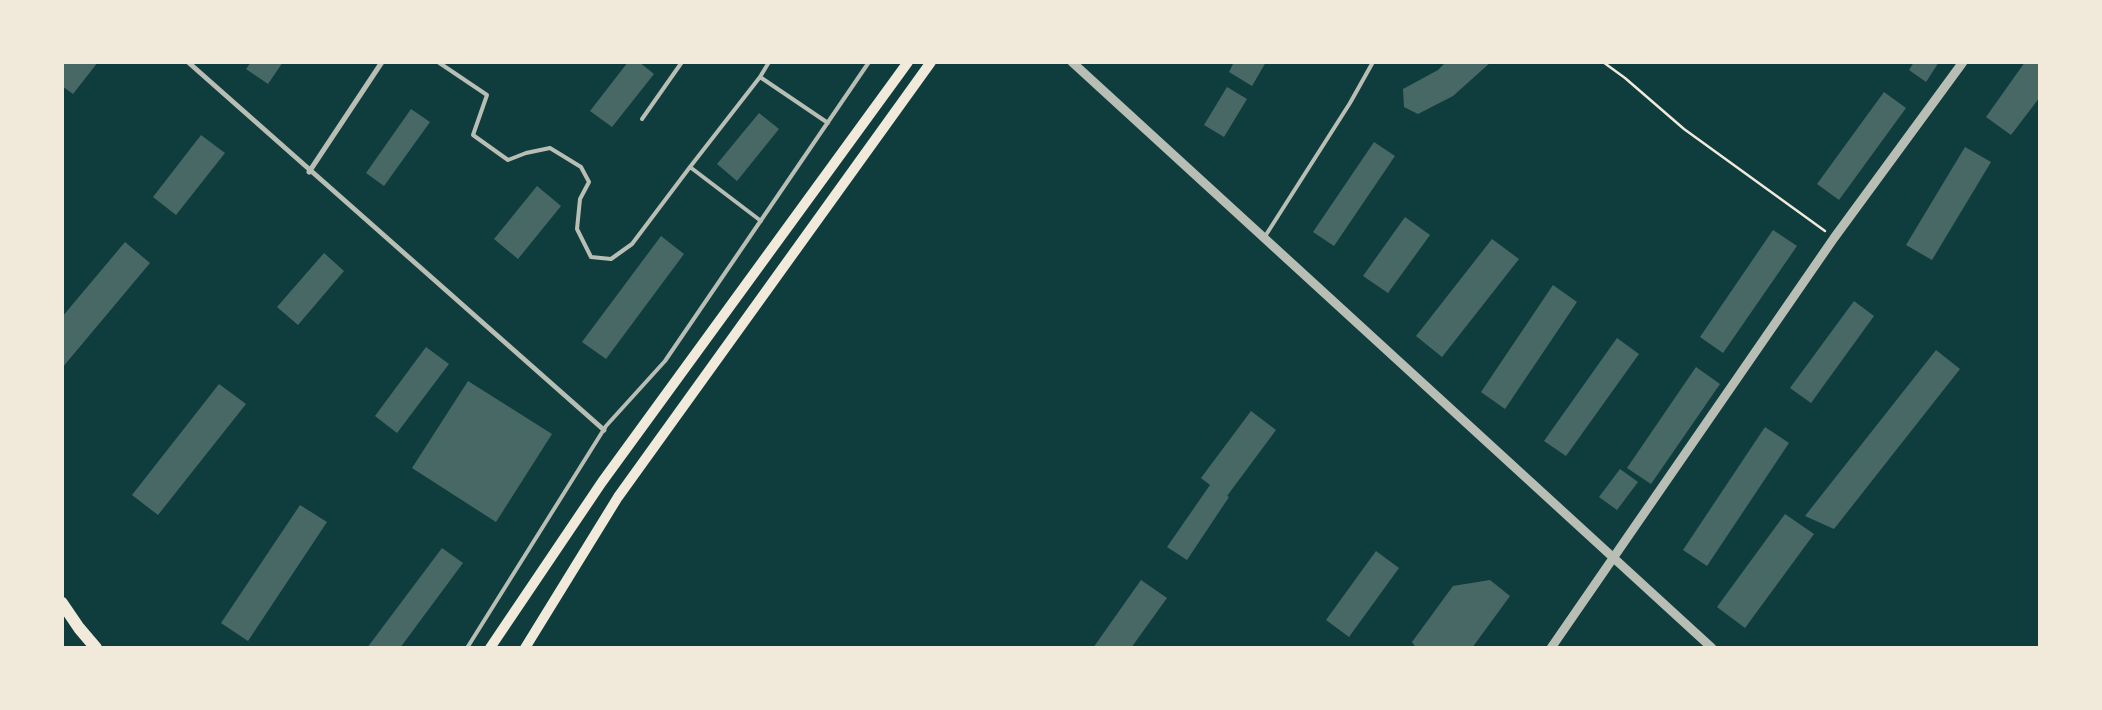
<!DOCTYPE html>
<html>
<head>
<meta charset="utf-8">
<style>
  body { margin:0 }
  #map { position:relative; width:2102px; height:710px; overflow:hidden; background:#0f3d3e; font-family:"DejaVu Sans",sans-serif }
  canvas { display:block }
  .frame { position:absolute; inset:0; border:64px solid #f1e9da; pointer-events:none }
</style>
</head>
<body>
<div id="map">
<canvas width="2102" height="710"></canvas>
<div class="frame"></div>
</div>
<script>
const ctx = document.querySelector('canvas').getContext('2d');
ctx.lineJoin = 'round';
function fill(path, color) { ctx.fillStyle = color; ctx.fill(path, 'evenodd'); }
const shape = rows => new Path2D(rows.map(r => 'M' + r).join(''));
function stroke(path, color, width, dash) { ctx.strokeStyle = color; ctx.lineWidth = width; ctx.lineCap = dash ? 'butt' : 'round'; ctx.setLineDash(dash || []); ctx.stroke(path); }
fill(shape([
  [62,62,98,62,73,94,62,86],
  [251,62,283,62,268,84,246,69],
  [628,62,639,62,654,74,612,127,590,111],
  [1234,62,1266,62,1252,86,1229,72],
  [1446,62,1491,62,1453,96,1418,114,1404,107,1403,89,1438,70],
  [1914,62,1939,62,1926,82,1909,70],
  [2025,62,2040,62,2040,97,2011,135,1986,117],
  [1227,87,1247,99,1224,137,1204,125],
  [1884,92,1906,108,1839,200,1817,184],
  [411,109,430,122,384,186,366,173],
  [759,113,779,129,737,181,717,164],
  [201,135,225,153,176,215,153,197],
  [1374,142,1395,156,1334,246,1313,232],
  [1965,147,1991,162,1932,260,1906,245],
  [537,186,561,206,518,259,494,239],
  [1405,217,1430,235,1388,293,1363,276],
  [1773,230,1797,246,1723,353,1700,337],
  [661,236,684,254,606,359,582,342],
  [1492,239,1519,259,1442,357,1416,336],
  [125,242,150,263,62,368,62,317],
  [324,253,344,271,298,325,277,307],
  [1553,285,1577,302,1505,409,1481,392],
  [1854,301,1874,316,1811,403,1790,388],
  [1617,338,1639,354,1566,456,1544,441],
  [426,347,449,364,397,433,375,416],
  [1936,350,1960,369,1834,529,1805,516],
  [1696,367,1720,384,1651,484,1627,468],
  [468,381,552,434,496,522,412,468],
  [219,384,246,404,158,515,132,495],
  [1251,411,1276,430,1227,496,1229,497,1187,560,1167,547,1210,485,1201,478],
  [1765,427,1789,443,1707,566,1683,550],
  [1620,469,1638,482,1617,510,1599,497],
  [300,505,327,522,248,641,221,623],
  [1785,514,1814,534,1745,628,1717,607],
  [442,548,463,563,400,648,367,648],
  [1376,551,1399,568,1349,637,1326,620],
  [1141,580,1167,598,1131,648,1093,648],
  [1490,580,1510,596,1472,648,1416,648,1412,642,1453,586]
]), '#486865');
stroke(shape([
  [1603,62,1625,78,1684,129,1825,231]
]), '#f1e9da', 2.5);
stroke(shape([
  [438,62,487,95,473,135,508,160,526,153,550,148,581,167,589,182,580,199,577,229,591,257,611,259,632,244,690,167],
  [760,77,769,62],
  [642,119,682,62],
  [761,221,690,167,760,77,828,123],
  [1264,238,1350,103,1373,62],
  [467,648,606,426,665,361,869,62]
]), '#b8beb3', 4);
stroke(shape([
  [188,62,604,430],
  [309,172,382,62]
]), '#b8beb3', 5);
stroke(shape([
  [1072,62,1712,648],
  [1551,648,1834,238,1963,62]
]), '#b8beb3', 9);
stroke(shape([
  [490,648,602,482,908,62],
  [525,648,618,497,931,62]
]), '#f1e9da', 10);
stroke(shape([
  [62,603,79,628,96,648]
]), '#f1e9da', 12);
</script>
</body>
</html>
